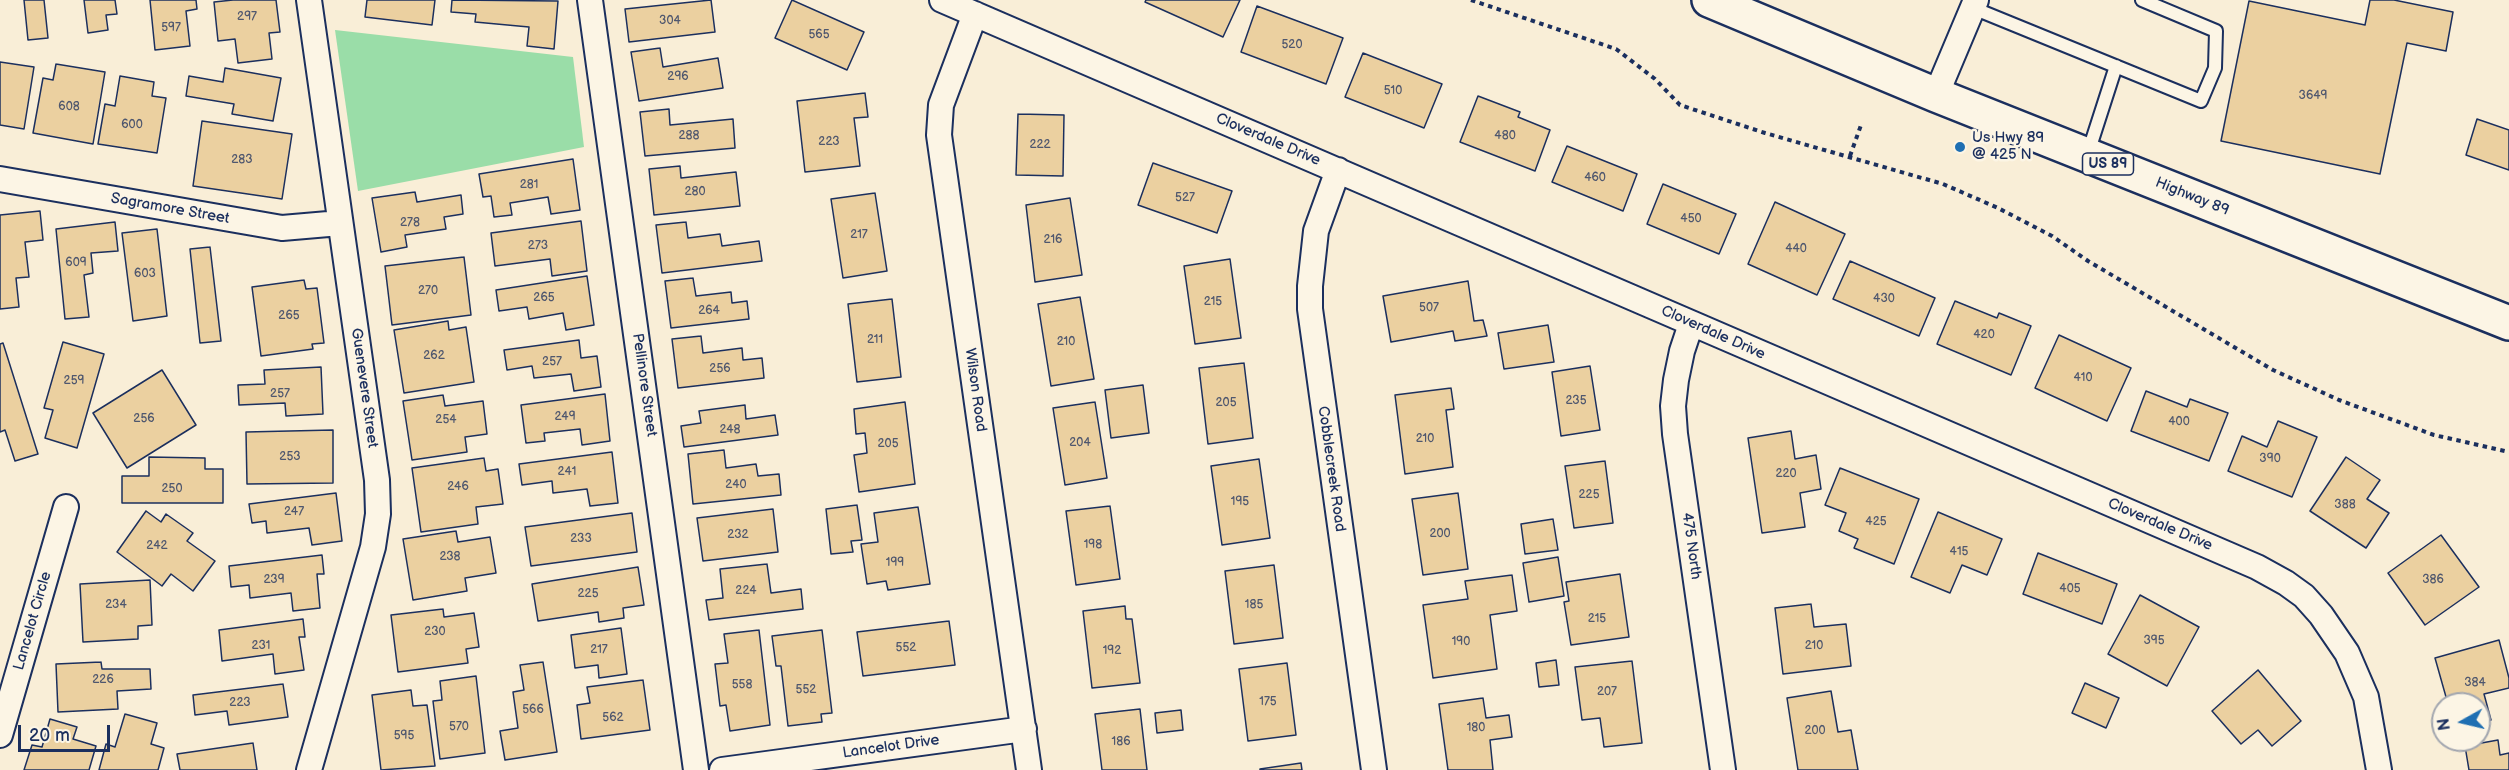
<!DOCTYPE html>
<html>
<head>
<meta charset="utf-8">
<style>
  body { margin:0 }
  #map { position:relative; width:2509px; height:770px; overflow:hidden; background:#f9eed7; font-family:"Balsamiq Sans",sans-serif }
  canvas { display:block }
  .north { position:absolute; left:2431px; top:692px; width:60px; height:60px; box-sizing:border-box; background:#fcf5e5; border:2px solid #a2a6af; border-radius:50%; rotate:262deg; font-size:16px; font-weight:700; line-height:24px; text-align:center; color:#1b2f5e }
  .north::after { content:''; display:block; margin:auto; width:21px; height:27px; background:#1f6fb2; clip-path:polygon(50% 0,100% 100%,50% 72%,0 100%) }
  .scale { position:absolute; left:18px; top:725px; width:92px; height:27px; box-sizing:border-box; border:3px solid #1b2f5e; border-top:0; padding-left:8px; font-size:18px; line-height:21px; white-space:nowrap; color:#1b2f5e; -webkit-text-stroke:4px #fcf5e5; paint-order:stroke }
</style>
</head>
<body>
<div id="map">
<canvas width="2509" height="770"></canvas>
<div class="north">N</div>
<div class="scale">20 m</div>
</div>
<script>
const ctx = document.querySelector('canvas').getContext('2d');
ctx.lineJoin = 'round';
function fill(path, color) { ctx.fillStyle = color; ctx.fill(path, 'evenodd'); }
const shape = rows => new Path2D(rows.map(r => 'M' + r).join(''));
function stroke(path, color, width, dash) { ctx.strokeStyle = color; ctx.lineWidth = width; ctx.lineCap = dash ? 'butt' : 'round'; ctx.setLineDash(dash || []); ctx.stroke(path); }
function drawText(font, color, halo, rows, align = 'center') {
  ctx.font = font + ' "Balsamiq Sans",sans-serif'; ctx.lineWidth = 5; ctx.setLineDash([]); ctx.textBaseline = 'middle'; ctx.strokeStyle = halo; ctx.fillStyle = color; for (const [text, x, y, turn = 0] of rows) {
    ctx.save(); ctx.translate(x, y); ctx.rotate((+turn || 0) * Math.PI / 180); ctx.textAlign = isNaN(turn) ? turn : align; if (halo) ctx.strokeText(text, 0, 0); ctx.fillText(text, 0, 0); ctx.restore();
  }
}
fill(shape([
  [335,30,573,57,584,147,358,191]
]), '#9adda8');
const building = shape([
  [24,0,44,0,48,38,28,40,24,0],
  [84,0,115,0,117,14,106,15,108,30,88,33,84,0],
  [150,0,196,0,197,9,186,11,190,46,155,50,150,0],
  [233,0,276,0,280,32,269,33,272,59,238,63,235,39,218,41,214,2,233,0],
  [367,0,435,0,432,25,365,17,367,0],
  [452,0,558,1,554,49,527,46,529,27,475,22,476,14,451,12,452,0],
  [711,0,715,32,629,42,625,9,711,0],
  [792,0,864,32,847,70,775,38,792,0],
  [1146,0,1240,0,1223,37,1145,2,1146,0],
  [2370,0,2394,0,2453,12,2446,51,2407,43,2380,174,2221,141,2249,1,2365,25,2370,0],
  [1257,6,1343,38,1326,84,1241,52,1257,6],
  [660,48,663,67,718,58,723,88,639,101,631,52,660,48],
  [1363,53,1442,84,1424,128,1345,97,1363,53],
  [0,62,34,67,24,129,0,125,0,62],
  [56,64,105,72,93,144,33,133,43,78,53,80,56,64],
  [225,68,281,78,273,121,232,114,234,104,186,96,189,76,223,82,225,68],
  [120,76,154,82,152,96,166,98,157,153,98,144,105,104,115,106,120,76],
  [865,93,868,117,854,118,860,166,805,172,797,101,865,93],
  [1478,96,1520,112,1518,117,1550,130,1535,171,1460,142,1478,96],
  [669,109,670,125,733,119,735,148,645,156,640,112,669,109],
  [1018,114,1064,115,1063,176,1016,175,1018,114],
  [2477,119,2509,130,2509,170,2466,155,2477,119],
  [202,121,292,134,282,199,193,186,202,121],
  [1567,146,1637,174,1623,211,1552,182,1567,146],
  [573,159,580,210,551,214,548,197,510,203,512,215,494,217,491,196,483,197,479,174,573,159],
  [1153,163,1232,191,1217,233,1138,205,1153,163],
  [680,166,681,178,736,172,740,206,654,215,649,169,680,166],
  [1663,184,1736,214,1719,254,1647,224,1663,184],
  [415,192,417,202,461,195,463,214,444,217,446,229,405,235,407,247,381,252,372,198,415,192],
  [875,193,887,271,843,278,831,199,875,193],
  [1070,198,1082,275,1035,282,1026,205,1070,198],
  [1775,202,1845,234,1817,295,1748,264,1775,202],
  [40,211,43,240,25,242,29,277,16,278,19,307,0,309,0,215,40,211],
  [581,221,587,271,552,276,550,259,495,266,491,233,581,221],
  [115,222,118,251,91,253,93,273,84,275,89,317,65,319,56,229,115,222],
  [686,222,688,238,720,234,722,246,759,241,762,261,662,273,656,225,686,222],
  [157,229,167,316,133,321,122,233,157,229],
  [210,247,221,341,200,343,190,249,210,247],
  [464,257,471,315,392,325,385,266,464,257],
  [1230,259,1241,338,1195,344,1184,266,1230,259],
  [1850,261,1935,298,1919,336,1833,299,1850,261],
  [587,276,594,325,566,330,563,313,529,319,527,307,499,311,496,290,587,276],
  [693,278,696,296,731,292,732,303,747,301,749,319,671,328,665,281,693,278],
  [304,280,306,289,317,288,324,343,312,344,313,349,261,356,252,287,304,280],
  [1468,281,1474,321,1483,320,1487,336,1455,341,1453,331,1391,342,1383,296,1468,281],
  [1080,297,1094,379,1051,386,1038,304,1080,297],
  [892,299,901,377,857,382,848,304,892,299],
  [1955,301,1997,318,1999,313,2031,326,2011,375,1937,344,1955,301],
  [448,321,449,330,466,327,474,382,404,393,394,330,448,321],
  [1548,325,1554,362,1504,369,1498,333,1548,325],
  [2059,335,2131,368,2107,421,2035,388,2059,335],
  [701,336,703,353,742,348,743,360,762,358,764,378,678,388,672,339,701,336],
  [579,340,581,358,597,356,601,387,574,391,571,374,534,378,532,366,507,370,504,350,579,340],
  [63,342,104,354,77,448,45,438,53,410,44,408,63,342],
  [3,343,38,454,15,461,5,430,0,432,0,344,3,343],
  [1244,363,1253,438,1208,444,1199,368,1244,363],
  [1590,366,1600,430,1561,436,1552,372,1590,366],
  [321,367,323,414,286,416,285,403,239,405,238,385,265,384,264,370,321,367],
  [162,370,196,425,127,468,93,413,162,370],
  [1143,385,1149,433,1111,438,1105,390,1143,385],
  [1451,388,1454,409,1446,410,1453,467,1405,474,1395,395,1451,388],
  [2146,391,2187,407,2190,399,2228,413,2209,461,2131,431,2146,391],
  [605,394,610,441,582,445,580,429,544,433,545,441,526,443,521,405,605,394],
  [443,395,445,406,483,401,487,434,465,437,467,452,412,460,403,401,443,395],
  [905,402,915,484,859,492,854,455,867,453,865,433,856,434,854,409,905,402],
  [1095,402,1107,478,1065,485,1053,408,1095,402],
  [745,405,746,419,775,415,778,435,684,447,681,426,701,423,699,411,745,405],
  [2278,421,2317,437,2292,497,2228,471,2242,436,2267,447,2278,421],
  [333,430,333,483,247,484,246,432,333,430],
  [1791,431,1795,459,1816,455,1821,489,1800,493,1805,527,1762,533,1748,438,1791,431],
  [724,450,726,468,756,464,758,476,779,474,781,495,693,504,688,454,724,450],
  [612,452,618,503,590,506,587,489,553,493,552,481,522,485,519,464,612,452],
  [149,457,205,458,205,469,223,469,223,503,122,503,122,476,149,476,149,457],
  [2346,457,2380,480,2367,499,2389,513,2366,548,2310,511,2346,457],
  [484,458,486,471,498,469,503,504,476,507,478,524,421,532,412,468,484,458],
  [1259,459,1270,538,1222,545,1211,466,1259,459],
  [1605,461,1613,523,1574,528,1565,466,1605,461],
  [1840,468,1919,499,1894,564,1854,548,1858,539,1839,531,1846,513,1825,505,1840,468],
  [336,493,342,541,312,545,309,528,267,533,266,521,252,523,249,504,336,493],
  [1458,493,1468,569,1423,575,1412,499,1458,493],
  [857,505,862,540,851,541,853,552,831,554,826,509,857,505],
  [1110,506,1120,579,1076,585,1066,511,1110,506],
  [918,507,930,584,888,590,886,581,867,584,861,544,878,542,874,513,918,507],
  [773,509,778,552,703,561,697,518,773,509],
  [146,511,161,522,166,514,193,533,187,541,215,561,193,591,171,574,162,586,117,552,146,511],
  [1938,512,2002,539,1987,575,1962,565,1950,593,1911,577,1938,512],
  [632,513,637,552,531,566,525,527,632,513],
  [1553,519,1558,550,1525,554,1521,524,1553,519],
  [456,531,458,542,490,537,496,573,465,578,467,591,413,600,403,539,456,531],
  [2441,535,2479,587,2425,625,2388,573,2441,535],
  [2038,553,2117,584,2102,624,2023,594,2038,553],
  [322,555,324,574,317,574,320,608,293,611,291,593,250,598,249,585,231,587,229,566,322,555],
  [1558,557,1564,596,1529,602,1523,563,1558,557],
  [767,564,771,593,801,589,803,609,709,620,706,600,723,598,720,569,767,564],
  [1274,565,1283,638,1234,644,1225,571,1274,565],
  [638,567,644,605,623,608,624,618,599,622,598,612,538,621,532,584,638,567],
  [1620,574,1629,637,1571,645,1564,602,1569,601,1566,582,1620,574],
  [1512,575,1517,611,1490,615,1497,669,1433,678,1423,605,1468,599,1465,581,1512,575],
  [150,580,152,625,138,626,138,639,83,642,80,584,150,580],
  [2140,595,2199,627,2167,686,2108,654,2140,595],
  [1811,604,1814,627,1846,624,1851,666,1783,674,1775,608,1811,604],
  [1125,606,1126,619,1132,619,1140,683,1092,688,1083,611,1125,606],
  [443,609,444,617,474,613,479,647,466,649,468,663,398,672,391,615,443,609],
  [303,619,305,637,299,637,304,670,275,674,273,654,222,661,219,630,303,619],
  [949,621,955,665,863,676,857,632,949,621],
  [621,628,627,674,599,678,598,665,575,668,571,635,621,628],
  [759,630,770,725,730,731,726,705,720,706,715,664,728,663,724,634,759,630],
  [822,630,832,713,821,714,822,722,788,726,781,666,776,666,772,636,822,630],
  [2499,640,2509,678,2509,688,2484,694,2491,720,2479,723,2479,704,2448,704,2435,658,2499,640],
  [1556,660,1559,685,1539,687,1536,663,1556,660],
  [1632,661,1642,743,1604,747,1600,718,1582,720,1575,667,1632,661],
  [101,662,102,669,150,669,151,689,117,691,118,709,58,712,56,664,101,662],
  [543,662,557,752,505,760,500,731,518,728,513,692,524,690,520,665,543,662],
  [1287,663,1296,735,1248,741,1239,669,1287,663],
  [2258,670,2301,721,2272,746,2258,730,2241,744,2212,711,2258,670],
  [476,676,485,753,440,759,433,701,442,700,440,681,476,676],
  [643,680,650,730,581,739,577,705,590,703,587,687,643,680],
  [2085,683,2119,698,2106,728,2072,713,2085,683],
  [283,684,288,717,229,725,227,711,195,715,193,695,283,684],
  [411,690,413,706,427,705,435,766,381,770,372,695,411,690],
  [1831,691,1838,732,1851,730,1858,770,1798,770,1787,698,1831,691],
  [1483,698,1486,718,1509,715,1512,737,1490,740,1493,770,1448,770,1439,704,1483,698],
  [1140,709,1147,770,1102,770,1095,714,1140,709],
  [1181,710,1183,730,1157,733,1155,713,1181,710],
  [125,714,157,723,151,744,164,748,158,770,99,770,106,744,115,747,125,714],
  [50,719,77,727,73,739,96,746,89,770,24,770,32,745,42,747,50,719],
  [2498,740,2500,755,2509,753,2509,770,2469,770,2465,746,2498,740],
  [253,743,257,770,180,770,177,754,253,743],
  [1301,763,1302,770,1260,770,1260,769,1301,763]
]);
fill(building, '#ebd0a0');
stroke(building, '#1b2f5e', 1.5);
const service = shape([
  [1973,8,2201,101,2215,68,2216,31,2142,0],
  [2088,153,2116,66]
]);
const minor = shape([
  [590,0,696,770],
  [942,0,2257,567,2286,583,2304,596,2321,615,2347,653,2366,697,2379,770],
  [975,14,941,105,939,135,1029,770],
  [1936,95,1976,0],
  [1338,170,1316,231,1310,286,1310,309,1374,770],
  [0,179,282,228,340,223],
  [1691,324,1682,351,1676,380,1673,406,1675,434,1723,770],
  [0,735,66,507],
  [309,770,373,547,378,514,377,480,309,0],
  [722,770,1024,729]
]);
const primary = shape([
  [1709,0,1936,95,2509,323]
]);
stroke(service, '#1b2f5e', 16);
stroke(minor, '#1b2f5e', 28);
stroke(primary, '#1b2f5e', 38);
stroke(shape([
  [1471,0,1616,49,1655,79,1680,105,1765,133,1943,184,1998,208,2052,236,2088,261,2273,370,2339,400,2434,435,2509,452],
  [1850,156,1861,125]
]), '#1b2f5e', 4, [4.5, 4.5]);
stroke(service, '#fcf5e5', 12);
stroke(minor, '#fcf5e5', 24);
stroke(primary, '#fcf5e5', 33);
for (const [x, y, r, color] of [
  [1960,147,6,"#1f6fb2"]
]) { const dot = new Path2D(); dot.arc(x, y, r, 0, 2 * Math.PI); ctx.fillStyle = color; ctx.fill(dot); stroke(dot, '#fcf5e5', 2); }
drawText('12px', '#4f576e', null, [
  ["297",247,17],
  ["304",670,21],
  ["597",171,28],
  ["565",819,35],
  ["520",1292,45],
  ["296",678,77],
  ["510",1393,91],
  ["3649",2313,96],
  ["608",69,107],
  ["600",132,125],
  ["288",689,136],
  ["480",1505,136],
  ["223",829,142],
  ["222",1040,145],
  ["283",242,160],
  ["460",1595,178],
  ["281",529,185],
  ["280",695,192],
  ["527",1185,198],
  ["450",1691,219],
  ["278",410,223],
  ["217",859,235],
  ["216",1053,240],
  ["273",538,246],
  ["440",1796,249],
  ["609",76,263],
  ["603",145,274],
  ["270",428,291],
  ["265",544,298],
  ["430",1884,299],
  ["215",1213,302],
  ["507",1429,308],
  ["264",709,311],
  ["265",289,316],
  ["420",1984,335],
  ["211",875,340],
  ["210",1066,342],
  ["262",434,356],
  ["257",552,362],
  ["256",720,369],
  ["410",2083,378],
  ["259",74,381],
  ["257",280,394],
  ["235",1576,401],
  ["205",1226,403],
  ["249",565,417],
  ["256",144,419],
  ["254",446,420],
  ["400",2179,422],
  ["248",730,430],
  ["210",1425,439],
  ["204",1080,443],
  ["205",888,444],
  ["253",290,457],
  ["390",2270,459],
  ["241",567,472],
  ["220",1786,474],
  ["240",736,485],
  ["246",458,487],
  ["250",172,489],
  ["225",1589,495],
  ["195",1240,502],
  ["388",2345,505],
  ["247",294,512],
  ["425",1876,522],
  ["200",1440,534],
  ["232",738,535],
  ["233",581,539],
  ["198",1093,545],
  ["242",157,546],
  ["415",1959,552],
  ["238",450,557],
  ["199",895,563],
  ["239",274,580],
  ["386",2433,580],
  ["405",2070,589],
  ["224",746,591],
  ["225",588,594],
  ["234",116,605],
  ["185",1254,605],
  ["215",1597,619],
  ["230",435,632],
  ["395",2154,641],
  ["190",1461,642],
  ["231",261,646],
  ["210",1814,646],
  ["552",906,648],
  ["217",599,650],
  ["192",1112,651],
  ["226",103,680],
  ["384",2475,683],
  ["558",742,685],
  ["552",806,690],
  ["207",1607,692],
  ["175",1268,702],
  ["223",240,703],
  ["566",533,710],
  ["562",613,718],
  ["570",459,727],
  ["180",1476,728],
  ["200",1815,731],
  ["595",404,736],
  ["186",1121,742]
]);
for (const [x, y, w] of [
  [2108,164,51]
]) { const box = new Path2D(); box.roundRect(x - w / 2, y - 11, w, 22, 4.5); ctx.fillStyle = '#fcf5e5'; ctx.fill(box); stroke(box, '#1b2f5e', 1.5); }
drawText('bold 14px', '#1b2f5e', null, [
  ["US 89",2108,164]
]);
drawText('15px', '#1b2f5e', '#fcf5e5', [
  ["Us Hwy 89",1972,138],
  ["@ 425 N",1972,155]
], 'left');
drawText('15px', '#1b2f5e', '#fcf5e5', [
  ["Cloverdale Drive",1268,140,23],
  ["Highway 89",2192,197,22],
  ["Sagramore Street",170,209,10],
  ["Cloverdale Drive",1713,333,24],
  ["Pellinore Street",644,385,82],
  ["Guenevere Street",364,388,82],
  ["Wilson Road",975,390,82],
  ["Cobblecreek Road",1331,469,82],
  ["Cloverdale Drive",2160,525,23],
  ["475 North",1691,546,82],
  ["Lancelot Circle",33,621,-74],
  ["Lancelot Drive",891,747,-8]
]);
</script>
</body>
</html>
